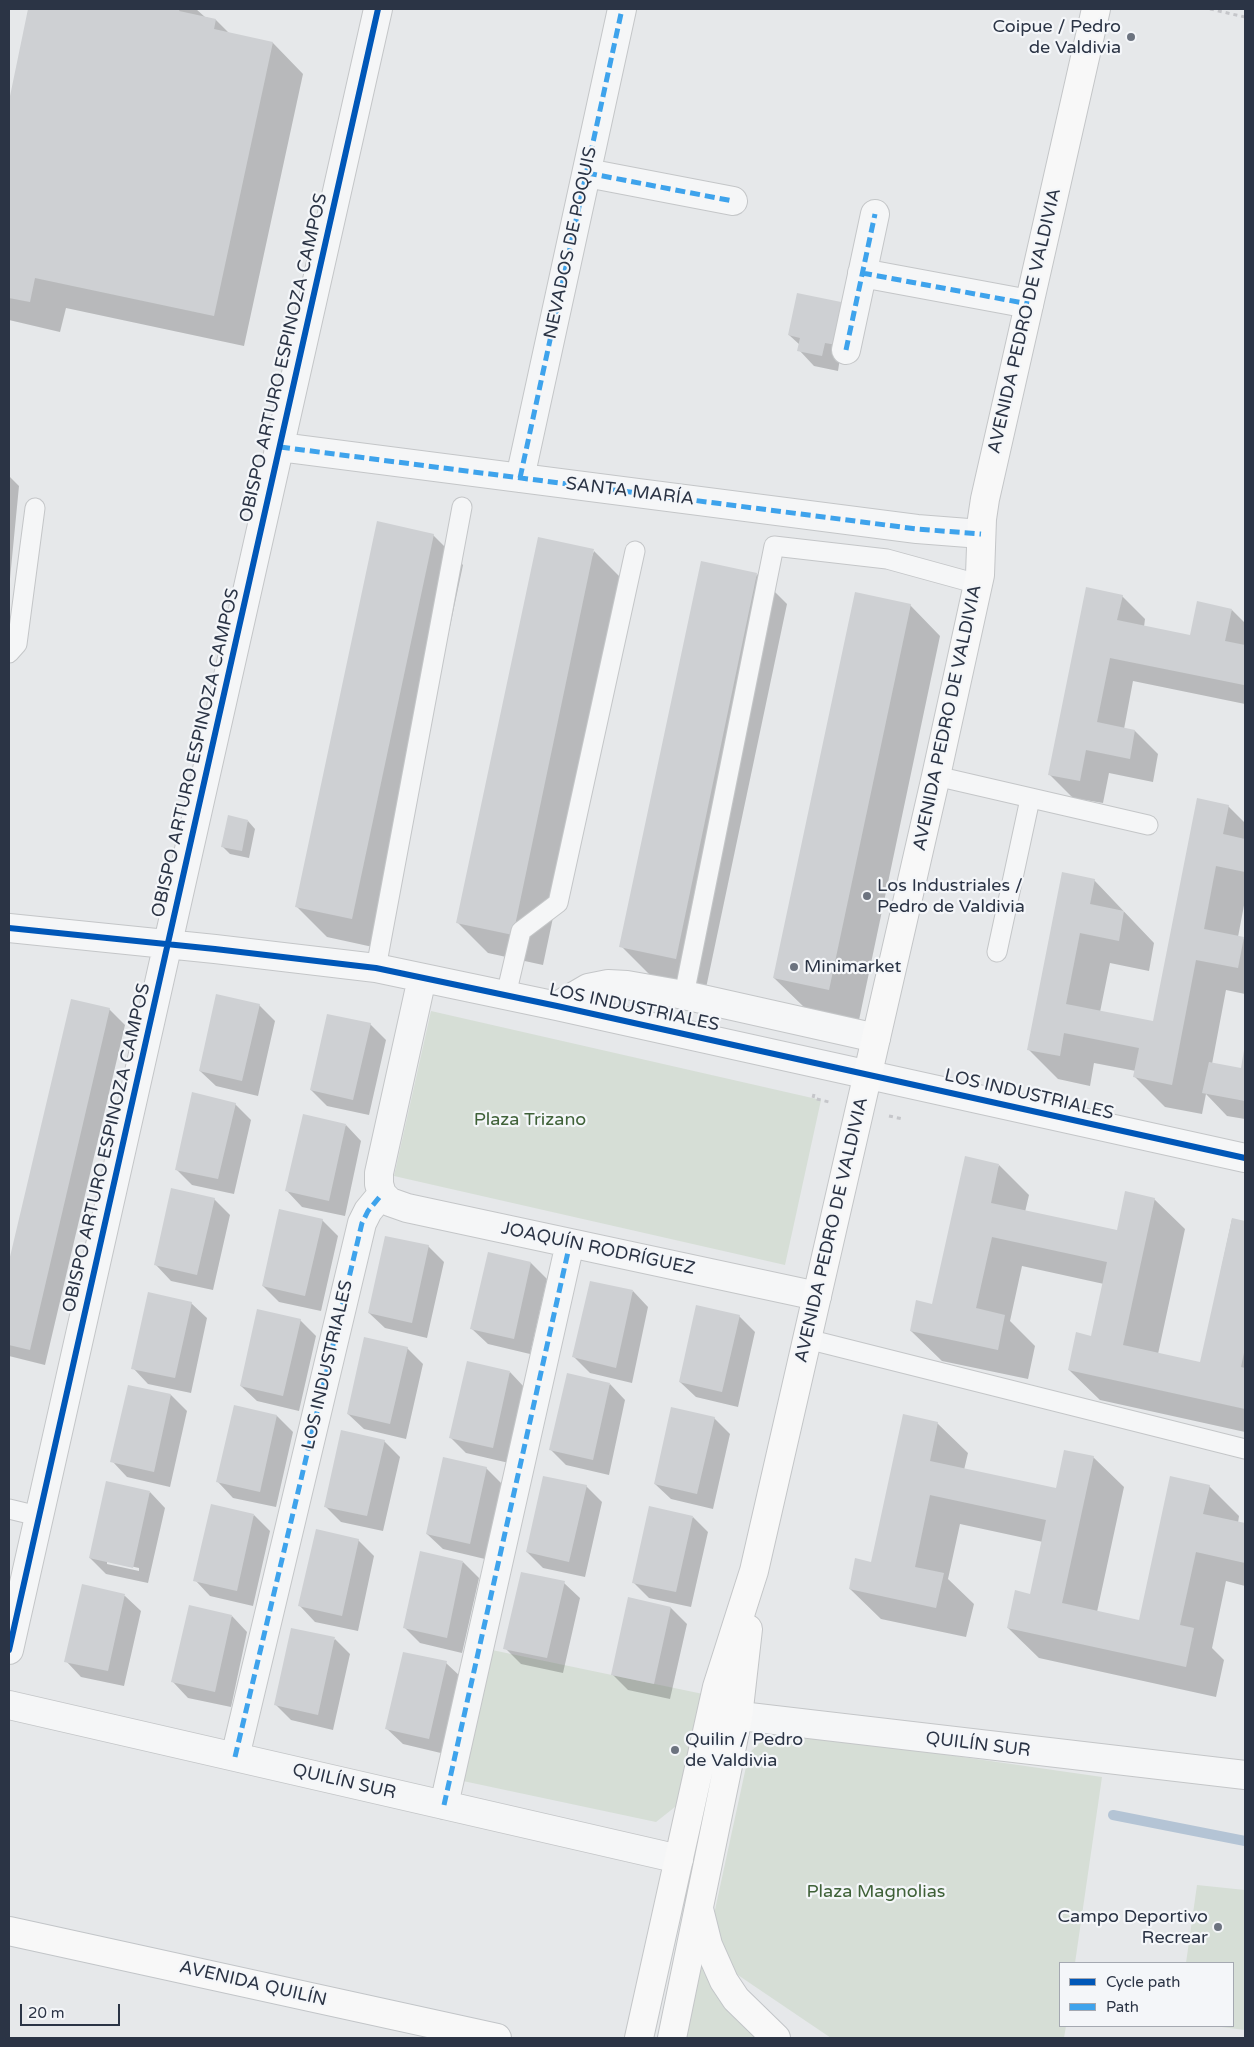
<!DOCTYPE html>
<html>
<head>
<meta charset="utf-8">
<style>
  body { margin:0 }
  #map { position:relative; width:1254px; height:2047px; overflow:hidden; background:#e6e8ea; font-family:"Varela Round",sans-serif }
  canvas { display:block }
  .frame { position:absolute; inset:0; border:10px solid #2b3445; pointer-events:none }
  .legend { position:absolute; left:1059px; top:1962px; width:175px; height:65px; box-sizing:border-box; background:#f4f6f9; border:1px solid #a4a8b1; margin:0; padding:6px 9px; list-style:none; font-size:15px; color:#2b3445 }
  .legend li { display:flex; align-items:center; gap:10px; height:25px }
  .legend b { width:25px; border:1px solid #a4a8b1 }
  .scale { position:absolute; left:20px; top:2004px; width:100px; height:22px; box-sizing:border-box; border:2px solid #2b3445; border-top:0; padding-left:6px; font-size:15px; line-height:18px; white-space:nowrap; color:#2b3445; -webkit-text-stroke:4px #f4f6f9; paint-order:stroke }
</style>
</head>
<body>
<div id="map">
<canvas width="1254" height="2047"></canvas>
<div class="frame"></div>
<ul class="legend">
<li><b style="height:6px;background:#0057b8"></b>Cycle path</li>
<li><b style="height:6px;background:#3ea3ec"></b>Path</li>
</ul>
<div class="scale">20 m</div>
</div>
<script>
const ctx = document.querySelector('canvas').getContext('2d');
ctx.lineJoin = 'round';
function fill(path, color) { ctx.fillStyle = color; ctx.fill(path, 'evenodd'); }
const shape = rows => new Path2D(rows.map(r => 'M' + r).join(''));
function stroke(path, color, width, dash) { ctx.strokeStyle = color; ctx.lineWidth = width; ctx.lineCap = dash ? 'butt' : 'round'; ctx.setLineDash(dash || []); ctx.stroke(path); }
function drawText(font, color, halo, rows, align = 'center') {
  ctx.font = font + ' "Varela Round",sans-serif'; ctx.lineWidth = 4.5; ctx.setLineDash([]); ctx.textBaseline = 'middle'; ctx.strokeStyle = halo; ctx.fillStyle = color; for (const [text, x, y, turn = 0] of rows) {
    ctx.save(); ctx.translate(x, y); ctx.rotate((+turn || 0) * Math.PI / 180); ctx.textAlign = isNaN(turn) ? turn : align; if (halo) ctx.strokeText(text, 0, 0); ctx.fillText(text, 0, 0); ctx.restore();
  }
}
fill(shape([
  [431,1011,821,1100,785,1265,394,1176],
  [492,1650,703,1694,680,1803,656,1822,463,1781],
  [774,1730,1102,1777,1075,1963,1060,1963,1060,2026,1066,2026,1064,2038,831,2038,729,1969,713,1919,749,1753],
  [1197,1885,1245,1890,1245,2030,1214,2026,1233,2026,1233,1963,1186,1963],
  [702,1963,767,2038,685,2038]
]), '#d6ded6');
fill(shape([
  [30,9,196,9,205,17,216,20,230,34,273,43,303,74,244,346,66,308,60,332,9,320,9,107],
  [798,294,852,360,840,358,838,371,814,366,799,350,800,345,789,335],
  [9,476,19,486,9,589],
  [433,535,463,565,382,949,327,937,297,907],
  [594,551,624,581,543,965,488,953,458,923],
  [757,574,787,604,706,988,651,976,621,946],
  [1122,596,1145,619,1144,627,1191,636,1232,610,1245,623,1245,704,1133,681,1124,729,1135,731,1158,754,1153,782,1109,773,1103,803,1073,798,1049,774],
  [910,605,940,636,859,1020,805,1008,774,978],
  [1228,806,1245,823,1245,900,1238,937,1245,939,1245,994,1226,990,1212,1064,1242,1070,1245,1052,1245,1119,1227,1116,1206,1094,1202,1114,1165,1107,1135,1077,1136,1071,1094,1063,1090,1086,1058,1079,1028,1049,1094,880,1154,943,1149,971,1110,963,1100,1012,1154,1023],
  [248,821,255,829,249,858,230,854,223,847],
  [72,1000,109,1009,125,1025,45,1365,9,1356,9,1266],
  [259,1005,275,1021,258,1096,216,1086,200,1071],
  [370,1024,386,1040,369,1115,327,1106,311,1090],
  [235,1104,251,1120,234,1194,192,1185,176,1169],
  [346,1125,361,1141,345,1216,302,1207,287,1191],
  [999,1165,1029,1195,1025,1212,1118,1232,1154,1199,1185,1229,1158,1354,1201,1363,1232,1219,1245,1222,1245,1432,1100,1400,1069,1370,1092,1337,1104,1284,1022,1266,1010,1321,1035,1346,1028,1379,942,1361,911,1331,933,1306],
  [214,1199,230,1215,213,1290,171,1281,156,1265],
  [322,1220,338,1236,321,1311,279,1302,263,1286],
  [428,1246,444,1262,427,1338,385,1328,369,1313],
  [489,1254,531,1263,547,1279,530,1354,488,1344,472,1329],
  [633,1291,648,1307,632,1383,590,1373,574,1357],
  [191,1303,207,1318,191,1393,148,1384,133,1368],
  [739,1316,755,1332,738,1407,696,1397,680,1382],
  [300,1320,316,1336,299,1411,257,1401,241,1386],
  [407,1348,423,1364,406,1439,364,1429,348,1414],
  [510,1372,525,1388,509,1463,466,1453,451,1438],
  [610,1384,625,1400,609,1475,566,1465,551,1450],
  [129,1386,171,1395,187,1411,170,1487,127,1477,112,1461],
  [235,1407,277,1416,293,1432,276,1507,233,1498,218,1482],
  [714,1418,730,1434,713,1509,671,1499,655,1484],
  [937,1423,968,1453,964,1470,1057,1490,1093,1457,1124,1487,1097,1612,1140,1621,1209,1486,1239,1516,1238,1523,1245,1524,1245,1586,1226,1581,1212,1648,1224,1660,1216,1697,1039,1658,1008,1628,1031,1595,1043,1542,960,1524,948,1579,974,1604,966,1637,881,1619,850,1589,872,1564],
  [384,1441,400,1457,383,1531,341,1522,325,1506],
  [486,1468,502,1484,485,1559,443,1549,427,1534],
  [586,1486,602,1502,585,1577,543,1568,527,1552],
  [150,1492,165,1508,148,1583,106,1574,90,1558],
  [107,1561,139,1568,139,1571,107,1564],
  [254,1515,270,1531,253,1606,210,1596,195,1580],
  [693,1517,708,1532,691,1607,649,1598,633,1582],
  [358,1540,374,1556,358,1631,315,1622,300,1606],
  [463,1562,479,1578,462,1653,420,1643,404,1627],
  [564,1583,580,1598,563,1673,521,1664,505,1648],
  [83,1586,125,1596,141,1611,124,1686,81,1677,66,1661],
  [629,1599,671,1608,687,1624,670,1699,628,1690,612,1674],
  [232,1616,247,1632,231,1707,188,1698,173,1682],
  [335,1639,350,1654,333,1730,291,1720,275,1704],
  [446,1663,462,1678,445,1754,403,1744,387,1729]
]), '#0003');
stroke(shape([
  [1113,1815,1245,1841]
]), '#b4c4d5', 10);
fill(shape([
  [28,9,180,9,179,11,216,19,214,29,273,42,214,316,35,278,30,302,9,298,9,101],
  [797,293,846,303,837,345,825,343,822,356,797,351,800,338,788,335],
  [377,521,434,534,352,919,295,907],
  [538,537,594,549,513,935,456,923],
  [701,561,757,573,676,959,619,947],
  [1086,587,1123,595,1117,620,1190,635,1197,601,1232,609,1225,641,1245,645,1245,679,1244,685,1110,658,1097,722,1135,730,1130,759,1086,750,1080,781,1048,775],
  [855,592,911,604,829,990,773,978],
  [1197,798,1229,805,1223,834,1245,839,1245,872,1216,866,1204,929,1244,937,1238,968,1196,960,1172,1085,1133,1077,1139,1048,1064,1033,1060,1056,1027,1050,1062,872,1095,879,1090,904,1124,911,1119,941,1080,933,1066,1004,1153,1021],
  [228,815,248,820,242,851,221,847],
  [216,994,260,1004,242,1081,199,1071],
  [71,999,110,1008,30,1350,9,1345,9,1261],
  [327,1014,371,1023,353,1100,310,1090],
  [1244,1050,1245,1101,1202,1093,1209,1062,1241,1068],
  [192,1092,236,1103,218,1179,175,1170],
  [303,1114,346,1124,329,1201,285,1191],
  [965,1156,999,1164,991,1203,1117,1230,1125,1191,1155,1198,1123,1345,1200,1362,1232,1218,1245,1221,1245,1348,1241,1367,1245,1368,1245,1409,1068,1370,1076,1332,1091,1336,1107,1262,992,1237,976,1308,1005,1315,998,1350,910,1331,916,1300,932,1304],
  [171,1188,215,1198,197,1275,154,1265],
  [279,1209,323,1219,305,1296,262,1286],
  [385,1236,429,1245,412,1323,368,1313],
  [488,1252,531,1262,514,1339,470,1329],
  [590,1281,633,1290,616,1368,572,1357],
  [148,1292,192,1302,175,1378,131,1369],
  [696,1305,740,1315,722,1392,679,1382],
  [257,1309,301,1319,283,1396,240,1386],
  [364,1337,408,1347,390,1424,347,1414],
  [467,1361,510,1371,493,1448,449,1438],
  [567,1373,610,1383,593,1460,549,1450],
  [128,1385,171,1394,154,1472,110,1462],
  [234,1405,277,1415,260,1492,216,1482],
  [671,1407,715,1417,697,1494,654,1484],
  [903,1414,938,1422,930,1461,1056,1488,1064,1450,1094,1456,1062,1603,1139,1620,1170,1476,1210,1485,1203,1514,1245,1523,1245,1563,1196,1552,1180,1625,1194,1628,1186,1667,1007,1628,1015,1590,1030,1594,1046,1520,930,1495,915,1567,944,1573,936,1608,849,1589,855,1558,871,1562],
  [341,1430,385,1440,367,1516,324,1507],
  [443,1457,487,1467,470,1544,426,1534],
  [543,1476,587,1485,569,1562,526,1552],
  [106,1481,150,1491,133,1568,89,1558],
  [211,1504,254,1514,237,1591,193,1581],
  [649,1506,693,1516,676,1592,632,1583],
  [316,1529,359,1539,342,1616,298,1606],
  [420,1551,463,1561,447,1638,403,1628],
  [521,1572,565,1581,547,1658,503,1649],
  [82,1584,125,1594,108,1671,64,1662],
  [628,1597,671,1607,654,1684,611,1675],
  [189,1605,232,1615,215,1692,171,1682],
  [291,1628,335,1637,318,1715,274,1705],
  [403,1652,447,1661,429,1739,385,1729]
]), '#ced0d3');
const service = shape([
  [9,653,17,644,35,508],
  [936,776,1148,825],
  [997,952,1030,799],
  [376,968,462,507],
  [506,995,521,931,558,903,635,551],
  [684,995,774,546,887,559,978,584],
  [807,1339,1245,1449],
  [9,1509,38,1516]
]);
const minor = shape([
  [587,173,733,201],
  [862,273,1029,304],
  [846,350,875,214],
  [280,447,917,529,981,534],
  [520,478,622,9],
  [9,928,215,949,376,968,557,1006,1245,1158],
  [422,978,379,1173,379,1184,382,1194,390,1202,407,1208,817,1296],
  [557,1006,588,988,608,984,627,985,684,995,876,1038],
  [9,1650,378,9],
  [9,1705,679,1859],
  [715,1713,1245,1775],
  [235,1757,362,1223,368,1211,382,1194],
  [444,1805,570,1243]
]);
const secondary = shape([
  [639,2038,717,1687,754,1571,936,776,980,575,982,519,985,499,1096,9],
  [672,2038,738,1717,748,1629]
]);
const primary = shape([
  [699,1909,708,1945,724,1981,736,1999,776,2038],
  [9,1931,497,2038]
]);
stroke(service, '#c4c6c8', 21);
stroke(minor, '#c4c6c8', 30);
stroke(secondary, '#c4c6c8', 30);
stroke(primary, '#c2c5c8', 30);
stroke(shape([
  [1210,9,1245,17],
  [814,1094,813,1098,829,1102],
  [889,1116,903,1119]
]), '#c5c6ca', 3, [4, 4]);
stroke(service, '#f5f6f7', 19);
stroke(minor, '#f5f6f7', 28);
stroke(secondary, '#f8f8f8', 28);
stroke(primary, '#f8f8f8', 28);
stroke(shape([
  [587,173,733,201],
  [862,273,1029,304],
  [846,350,875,214],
  [280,447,917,529,981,534],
  [520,478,622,9],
  [235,1757,362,1223,368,1211,382,1194],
  [444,1805,570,1243]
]), '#3ea3ec', 5, [10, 5]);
stroke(shape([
  [9,928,215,949,376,968,557,1006,1245,1158],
  [9,1650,378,9]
]), '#0057b8', 6);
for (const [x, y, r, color] of [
  [1131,37,5,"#6c737f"],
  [867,896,5,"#6c737f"],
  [794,967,5,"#6c737f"],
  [675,1750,5,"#6c737f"],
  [1218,1927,5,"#6c737f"]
]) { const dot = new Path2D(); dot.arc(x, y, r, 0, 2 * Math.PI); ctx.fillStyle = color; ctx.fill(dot); stroke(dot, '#f4f6f9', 2); }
drawText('18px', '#2b3445', '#f4f6f9', [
  ["Coipue / Pedro",1121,27,"right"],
  ["de Valdivia",1121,48,"right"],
  ["Los Industriales /",877,886],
  ["Pedro de Valdivia",877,907],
  ["Minimarket",804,967],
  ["Quilin / Pedro",685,1740],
  ["de Valdivia",685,1761],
  ["Campo Deportivo",1208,1917,"right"],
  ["Recrear",1208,1938,"right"]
], 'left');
drawText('18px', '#2b3445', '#f4f6f9', [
  ["NEVADOS DE POQUIS",571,243,-78],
  ["AVENIDA PEDRO DE VALDIVIA",1025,321,-77],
  ["OBISPO ARTURO ESPINOZA CAMPOS",284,358,-77],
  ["SANTA MARÍA",630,492,7],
  ["AVENIDA PEDRO DE VALDIVIA",948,718,-78],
  ["OBISPO ARTURO ESPINOZA CAMPOS",196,753,-77],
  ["LOS INDUSTRIALES",634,1008,12],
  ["LOS INDUSTRIALES",1029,1095,13],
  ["OBISPO ARTURO ESPINOZA CAMPOS",107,1148,-77],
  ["AVENIDA PEDRO DE VALDIVIA",832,1230,-77],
  ["JOAQUÍN RODRÍGUEZ",598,1249,12],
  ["LOS INDUSTRIALES",328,1365,-77],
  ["QUILÍN SUR",978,1745,7],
  ["QUILÍN SUR",344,1782,13],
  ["AVENIDA QUILÍN",253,1984,13]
]);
drawText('18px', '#3f6138', '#f4f6f9', [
  ["Plaza Trizano",530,1120],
  ["Plaza Magnolias",876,1892]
]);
</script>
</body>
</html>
